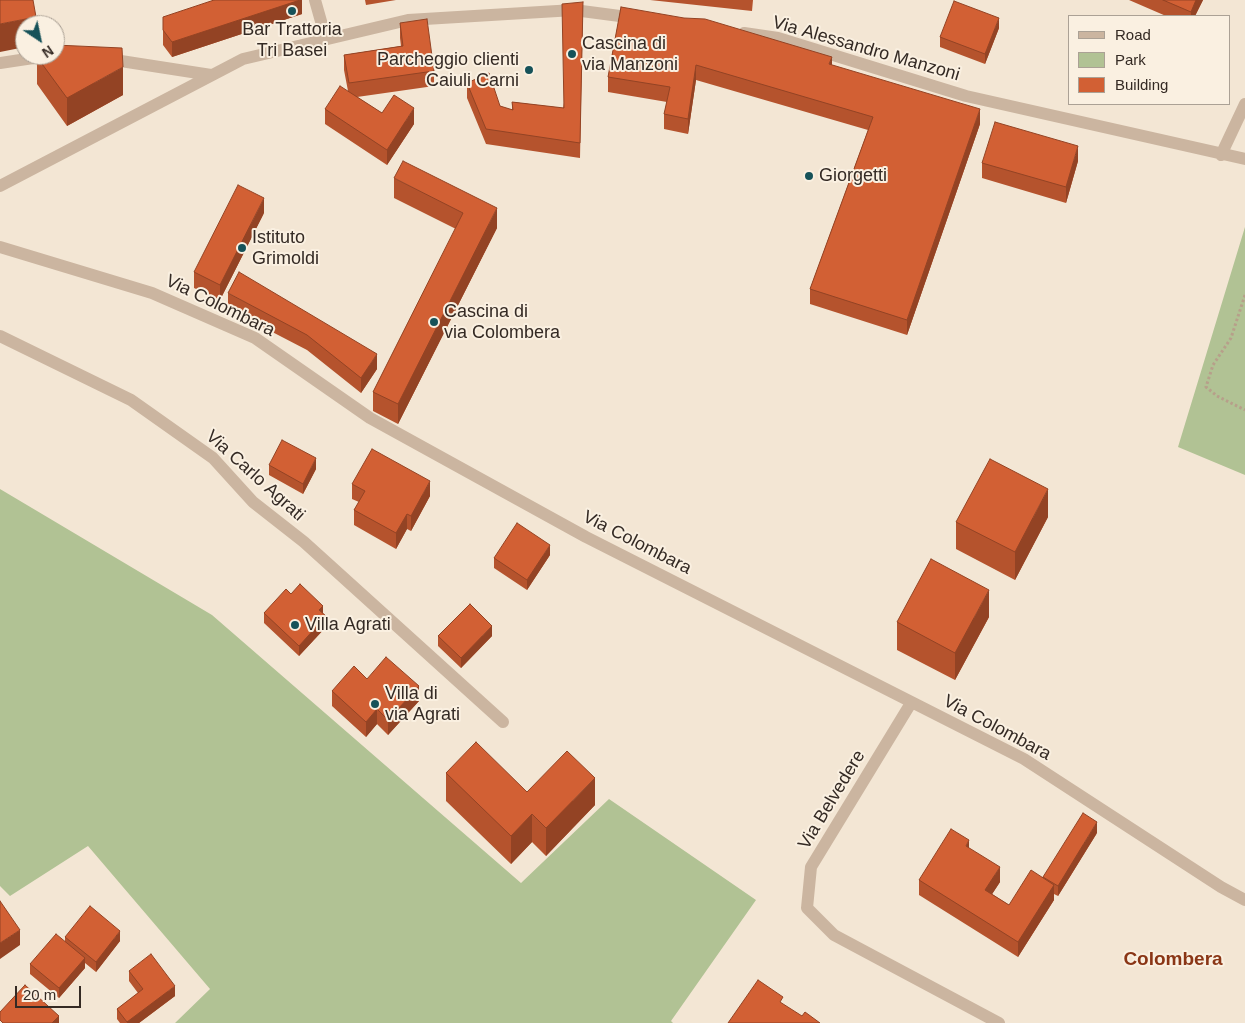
<!DOCTYPE html>
<html>
<head>
<meta charset="utf-8">
<style>
  body { margin:0 }
  #map { position:relative; width:1245px; height:1023px; overflow:hidden; background:#f3e6d4; font-family:Helvetica,sans-serif }
  canvas { display:block }
  .legend { position:absolute; left:1068px; top:15px; width:162px; height:90px; box-sizing:border-box; background:#faf0e1; border:1px solid #aba195; margin:0; padding:6px 9px; list-style:none; font-size:15px; color:#342a24 }
  .legend li { display:flex; align-items:center; gap:10px; height:25px }
  .legend b { width:25px; border:1px solid #aba195 }
  .north { position:absolute; left:15px; top:15px; width:50px; height:50px; box-sizing:border-box; background:#faf0e1; border:1px solid #aba195; border-radius:50%; rotate:146deg; font-size:14px; font-weight:700; line-height:20px; text-align:center; color:#342a24 }
  .north::after { content:''; display:block; margin:auto; width:18px; height:22px; background:#165259; clip-path:polygon(50% 0,100% 100%,50% 72%,0 100%) }
  .scale { position:absolute; left:15px; top:986px; width:66px; height:22px; box-sizing:border-box; border:2px solid #342a24; border-top:0; padding-left:6px; font-size:15px; line-height:18px; white-space:nowrap; color:#342a24; -webkit-text-stroke:4px #faf0e1; paint-order:stroke }
</style>
</head>
<body>
<div id="map">
<canvas width="1245" height="1023"></canvas>
<ul class="legend">
<li><b style="height:6px;background:#cbb5a0"></b>Road</li>
<li><b style="height:14px;background:#b1c294"></b>Park</li>
<li><b style="height:14px;background:#d26034"></b>Building</li>
</ul>
<div class="north">N</div>
<div class="scale">20 m</div>
</div>
<script>
const ctx = document.querySelector('canvas').getContext('2d');
ctx.lineJoin = 'round';
function fill(path, color) { ctx.fillStyle = color; ctx.fill(path, 'evenodd'); }
const shape = rows => new Path2D(rows.map(r => 'M' + r).join(''));
function stroke(path, color, width, dash) { ctx.strokeStyle = color; ctx.lineWidth = width; ctx.lineCap = dash ? 'butt' : 'round'; ctx.setLineDash(dash || []); ctx.stroke(path); }
function drawText(font, color, halo, rows, align = 'center') {
  ctx.font = font + ' Helvetica,sans-serif'; ctx.lineWidth = 4; ctx.setLineDash([]); ctx.textBaseline = 'middle'; ctx.strokeStyle = halo; ctx.fillStyle = color; for (const [text, x, y, turn = 0] of rows) {
    ctx.save(); ctx.translate(x, y); ctx.rotate((+turn || 0) * Math.PI / 180); ctx.textAlign = isNaN(turn) ? turn : align; if (halo) ctx.strokeText(text, 0, 0); ctx.fillText(text, 0, 0); ctx.restore();
  }
}
fill(shape([
  [1245,227,1245,475,1178,447],
  [0,489,212,615,521,883,609,799,756,900,671,1021,673,1023,175,1023,210,989,88,846,10,896,0,886]
]), '#b1c294');
stroke(shape([
  [1245,295,1231,338,1213,365,1206,387,1217,396,1245,410]
]), '#b79f8a', 3, [2.5, 2.5]);
stroke(shape([
  [315,0,326,39],
  [744,33,778,38,966,96,1245,159],
  [108,59,211,75],
  [0,63,53,55],
  [1221,155,1245,104],
  [0,186,243,59,408,20,574,10,635,18],
  [0,247,152,293,255,338,370,418,586,537,1024,759,1221,887,1245,900],
  [0,336,131,400,213,458,253,502,304,542,503,722],
  [911,703,811,867,807,908,834,935,999,1023]
]), '#cbb5a0', 12);
fill(shape([
  [302,0,302,14,172,57,163,45,163,17],
  [365,0,396,0,366,5],
  [650,0,753,0,752,11],
  [1129,0,1203,0,1195,16,1166,16],
  [583,2,580,158,486,144,467,98,467,83,500,106,512,110,512,102,563,108],
  [621,7,832,65,980,124,907,335,810,304,810,289,868,130,696,80,688,134,664,129,664,114,667,102,608,92,608,77],
  [400,23,434,71,434,86,357,97,382,113,414,124,387,165,325,124,325,109,348,91,344,70,344,55,401,46,400,38],
  [999,28,985,64,940,47,940,37],
  [37,57,123,95,67,126,37,84],
  [1078,161,1066,203,982,178,982,163],
  [394,178,497,228,398,424,373,411,373,392,456,229,394,198],
  [264,213,220,300,194,288,194,272],
  [228,293,377,369,361,393,307,350,228,309],
  [269,465,316,469,303,494,269,475],
  [352,484,430,496,411,531,407,529,396,549,354,525,354,510,359,502,352,499],
  [1048,517,1015,580,956,549,956,522],
  [550,555,527,590,494,568,494,558],
  [291,594,323,613,326,627,299,656,264,623,264,613],
  [989,617,955,680,897,650,897,622],
  [438,636,492,636,461,668,438,646],
  [367,679,419,701,388,735,377,724,366,737,332,706,332,691],
  [446,773,527,792,595,805,546,856,532,842,511,864,446,801],
  [1097,833,1058,896,1054,894,1054,900,1018,957,919,895,919,880,969,848,1000,882,992,894,1009,905,1043,878,1043,877],
  [65,937,120,941,96,972,85,963,85,968,59,998,30,974,30,964,65,941],
  [129,971,175,996,139,1023,120,1023,117,1019,117,1009,138,993,129,981]
]), '#b5532d');
fill(shape([
  [300,0,302,0,302,14,172,57,172,42],
  [1196,0,1203,0,1195,16,1191,16,1191,12],
  [36,17,36,25,25,25,25,47,0,52,0,24],
  [999,18,999,28,985,64,985,54],
  [832,57,832,72,829,64],
  [696,65,696,80,688,134,688,119],
  [123,67,123,95,67,126,67,98],
  [414,108,414,124,387,165,387,150],
  [980,109,980,124,907,335,907,320],
  [1078,146,1078,161,1066,203,1066,187],
  [264,198,264,213,220,300,220,285],
  [497,208,497,228,398,424,398,404],
  [377,354,377,369,361,393,361,378],
  [316,458,316,469,303,494,303,484],
  [430,481,430,496,411,531,411,516],
  [1048,489,1048,517,1015,580,1015,552],
  [407,514,407,529,396,549,396,533],
  [550,545,550,555,527,590,527,580],
  [989,590,989,617,955,680,955,653],
  [323,606,323,616,319,610],
  [326,616,326,627,299,656,299,646],
  [492,626,492,636,461,668,461,658],
  [419,686,419,701,388,735,388,720],
  [377,709,377,724,366,737,366,722],
  [595,778,595,805,546,856,546,828],
  [532,814,532,842,511,864,511,836],
  [1097,822,1097,833,1058,896,1058,886],
  [969,840,969,855,966,846],
  [1000,867,1000,882,985,905,985,890],
  [1054,885,1054,900,1018,957,1018,942],
  [20,930,20,945,0,959,0,943],
  [120,931,120,941,96,972,96,962],
  [85,958,85,968,59,998,59,988],
  [175,986,175,996,139,1023,127,1023,127,1022],
  [59,1016,59,1023,52,1023]
]), '#934324');
const building = shape([
  [0,0,33,0,36,17,0,24,0,0],
  [214,0,300,0,172,42,163,30,163,17,214,0],
  [1163,0,1196,0,1191,12,1163,0],
  [954,1,999,18,985,54,940,37,954,1],
  [583,2,580,143,486,129,467,83,489,73,500,106,513,110,512,102,564,108,562,4,583,2],
  [621,7,684,18,705,19,832,57,829,64,980,109,907,320,810,289,873,117,696,65,688,119,664,114,670,87,608,77,621,7],
  [427,19,434,71,349,83,344,55,403,46,400,23,427,19],
  [55,45,122,48,123,67,67,98,37,57,39,55,55,55,55,45],
  [340,86,382,113,394,95,414,108,387,150,325,109,340,86],
  [995,122,1078,146,1066,187,982,163,995,122],
  [403,161,497,208,398,404,373,392,463,213,394,178,403,161],
  [238,185,264,198,220,285,194,272,238,185],
  [239,272,377,354,361,378,307,335,228,293,239,272],
  [282,440,316,458,303,484,269,465,282,440],
  [372,449,430,481,411,516,407,514,396,533,354,510,365,491,352,484,372,449],
  [990,459,1048,489,1015,552,956,522,990,459],
  [517,523,550,545,527,580,494,558,517,523],
  [931,559,989,590,955,653,897,622,931,559],
  [300,584,323,606,319,610,326,616,299,646,264,613,286,589,291,594,300,584],
  [470,604,492,626,461,658,438,636,470,604],
  [386,657,419,686,388,720,377,709,366,722,332,691,354,666,367,679,386,657],
  [476,742,527,792,567,751,595,778,546,828,532,814,511,836,446,773,476,742],
  [1083,813,1097,822,1058,886,1043,877,1083,813],
  [951,829,969,840,966,846,1000,867,985,890,1009,905,1031,870,1054,885,1018,942,919,880,951,829],
  [0,901,20,930,0,943,0,901],
  [90,906,120,931,96,962,65,937,90,906],
  [56,934,85,958,59,988,30,964,56,934],
  [151,954,175,986,127,1022,117,1009,143,989,129,971,151,954],
  [758,980,783,997,780,1002,802,1016,805,1012,820,1023,728,1023,758,980],
  [25,985,59,1016,52,1023,3,1023,0,1020,0,1012,25,985]
]);
fill(building, '#d26034');
stroke(building, '#934324', 1);
for (const [x, y, r, color] of [
  [292,11,5,"#165259"],
  [572,54,5,"#165259"],
  [529,70,5,"#165259"],
  [809,176,5,"#165259"],
  [242,248,5,"#165259"],
  [434,322,5,"#165259"],
  [295,625,5,"#165259"],
  [375,704,5,"#165259"]
]) { const dot = new Path2D(); dot.arc(x, y, r, 0, 2 * Math.PI); ctx.fillStyle = color; ctx.fill(dot); stroke(dot, '#faf0e1', 2); }
drawText('18px', '#342a24', '#faf0e1', [
  ["Bar Trattoria",292,30,"center"],
  ["Tri Basei",292,51,"center"],
  ["Cascina di",582,44],
  ["via Manzoni",582,65],
  ["Parcheggio clienti",519,60,"right"],
  ["Caiuli Carni",519,81,"right"],
  ["Giorgetti",819,176],
  ["Istituto",252,238],
  ["Grimoldi",252,259],
  ["Cascina di",444,312],
  ["via Colombera",444,333],
  ["Villa Agrati",305,625],
  ["Villa di",385,694],
  ["via Agrati",385,715]
], 'left');
drawText('18px', '#342a24', '#faf0e1', [
  ["Via Alessandro Manzoni",866,49,16],
  ["Via Colombara",220,306,26],
  ["Via Carlo Agrati",255,476,42],
  ["Via Colombara",637,543,27],
  ["Via Colombara",997,728,28],
  ["Via Belvedere",832,800,-59]
]);
drawText('bold 19px', '#8a3616', '#faf0e1', [
  ["Colombera",1173,960]
]);
</script>
</body>
</html>
